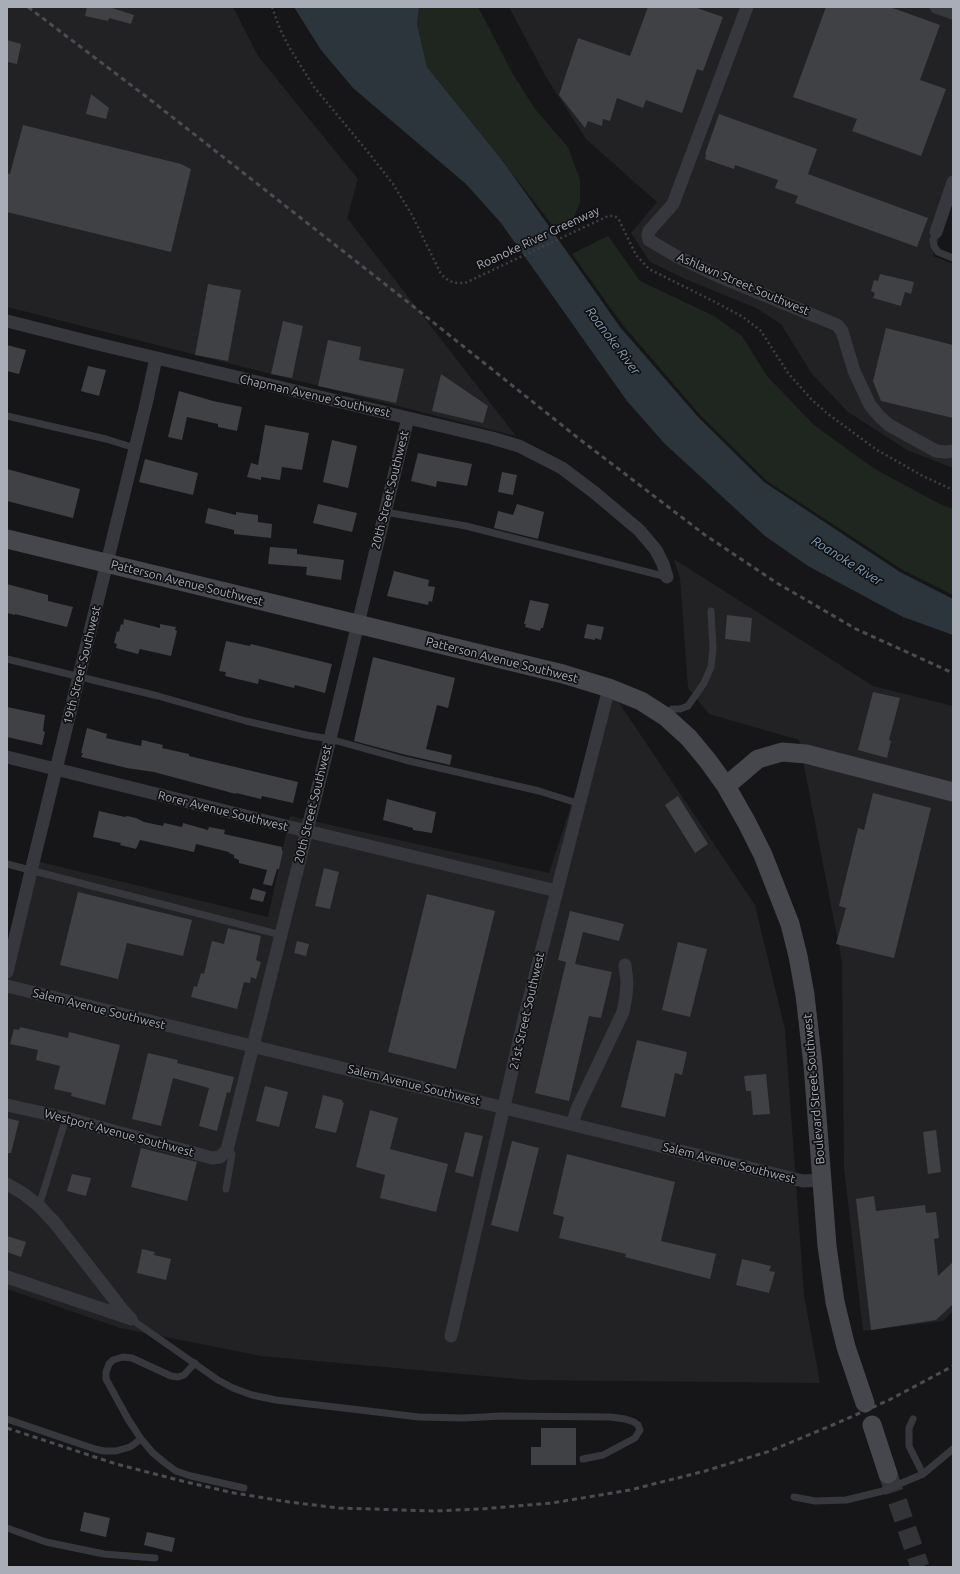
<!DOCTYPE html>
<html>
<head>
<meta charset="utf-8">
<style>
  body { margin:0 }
  #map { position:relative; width:960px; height:1574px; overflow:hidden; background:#161618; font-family:Ubuntu,sans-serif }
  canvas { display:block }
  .frame { position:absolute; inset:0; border:8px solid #a8adb8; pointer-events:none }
</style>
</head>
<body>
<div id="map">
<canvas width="960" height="1574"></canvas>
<div class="frame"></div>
</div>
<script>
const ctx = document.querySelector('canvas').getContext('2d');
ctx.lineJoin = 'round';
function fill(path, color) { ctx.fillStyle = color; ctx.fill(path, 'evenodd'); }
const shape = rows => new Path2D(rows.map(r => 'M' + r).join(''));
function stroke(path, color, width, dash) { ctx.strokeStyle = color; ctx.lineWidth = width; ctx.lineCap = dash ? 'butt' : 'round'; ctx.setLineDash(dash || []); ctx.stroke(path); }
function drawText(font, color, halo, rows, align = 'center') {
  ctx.font = font + ' Ubuntu,sans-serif'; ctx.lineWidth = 3.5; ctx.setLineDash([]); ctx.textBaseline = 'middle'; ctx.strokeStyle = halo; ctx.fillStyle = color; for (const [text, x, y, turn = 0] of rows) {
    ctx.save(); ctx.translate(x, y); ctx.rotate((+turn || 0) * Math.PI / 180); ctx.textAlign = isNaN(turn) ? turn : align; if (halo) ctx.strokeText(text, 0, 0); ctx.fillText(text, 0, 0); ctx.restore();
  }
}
fill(shape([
  [7,7,233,7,258,56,358,179,347,218,516,436,7,307],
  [509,7,953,7,953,202,933,256,953,264,953,468,907,450,848,412,812,374,781,324,756,308,685,279,650,262,631,233,657,202,586,139,546,77],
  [674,559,873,686,953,706,953,1311,943,1321,863,1331,844,1168,842,962,799,740,709,714,688,688,680,578],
  [609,688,755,905,785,1030,804,1295,820,1383,529,1380,261,1356,120,1328,7,1289,7,944,28,859,268,917,290,816,549,873]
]), '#222225');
fill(shape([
  [419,7,478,7,513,74,535,109,568,147,580,180,580,202,573,220,556,230,505,164,427,67,417,24],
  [608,236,640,281,714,316,742,336,767,376,814,425,875,469,940,504,953,509,953,595,901,569,767,481,701,416,622,324,572,254]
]), '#1e261f');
fill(shape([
  [294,7,419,7,417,24,427,67,505,164,620,327,699,418,764,482,900,572,953,599,953,635,903,617,808,566,765,536,664,443,627,401,501,223,466,184,353,88,321,50]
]), '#2c353c');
fill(shape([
  [87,7,109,7,134,15,131,24,109,18,108,21,85,16],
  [648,7,694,7,723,17,703,71,697,69,682,113,646,100,643,108,617,98,610,121,603,119,602,126,588,121,585,128,559,95,578,38,630,56],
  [826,7,890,7,940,25,920,80,946,89,921,156,852,131,857,119,793,97],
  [7,40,21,44,17,64,7,62],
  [91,94,109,108,106,119,86,114],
  [719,114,817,149,808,174,928,218,917,247,795,203,798,196,775,188,778,180,735,165,734,169,705,159,706,154,705,154],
  [23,125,181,164,191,169,171,252,7,212,7,173,10,174],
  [880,274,914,282,911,294,905,292,901,306,873,298,875,293,871,291,874,280,878,281],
  [208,284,241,290,228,361,195,355],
  [283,321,303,326,292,378,271,374],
  [886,328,953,345,953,418,881,401,873,381],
  [328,340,361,347,359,360,404,369,396,403,318,386],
  [7,345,26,350,19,374,7,371],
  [88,366,106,370,99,396,81,391],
  [441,374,488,406,483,423,432,411],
  [179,391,213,401,242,407,237,431,218,427,218,424,187,417,182,440,168,437],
  [265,425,309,433,302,470,282,467,280,480,261,477,261,480,247,477,251,463,258,465],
  [332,440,357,446,348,488,323,482],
  [418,453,472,464,467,486,437,481,436,487,411,481],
  [145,459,198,473,193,495,139,482],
  [7,469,80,489,73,518,7,501],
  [502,472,517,475,513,495,498,492],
  [318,504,357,513,352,532,313,523],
  [517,504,544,512,538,539,494,528,498,511,513,515],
  [208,508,236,515,236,512,258,515,258,522,272,524,271,538,234,534,234,530,205,523],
  [270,547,297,549,297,554,344,560,341,580,306,575,307,567,268,564],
  [394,571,429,580,428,586,435,587,432,602,429,601,428,605,387,596],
  [7,584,48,595,48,601,73,607,67,627,15,614,15,615,7,613],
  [530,600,549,604,543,628,541,628,540,631,525,627,526,624,524,624],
  [727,615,752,618,750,642,725,639],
  [124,619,160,628,160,624,176,627,175,630,177,631,171,656,140,649,138,654,116,648,117,644,114,643,117,631,119,632,121,624,123,625],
  [587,624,604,627,601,640,595,638,595,640,584,638],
  [226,641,250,646,251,644,332,664,325,693,295,685,294,688,259,679,258,684,225,676,226,672,219,671],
  [373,657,455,678,448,708,437,705,426,749,452,755,450,765,406,755,354,741],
  [873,692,900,698,889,740,891,741,887,758,858,750],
  [7,707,45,715,43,731,45,732,42,745,7,737],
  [87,728,107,734,106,738,141,746,142,740,163,745,162,748,189,754,189,756,298,782,293,803,262,796,261,799,236,793,236,794,154,772,127,768,81,757,83,753,81,753],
  [873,793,931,808,894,958,836,944,846,908,839,906,858,828,864,830],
  [678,796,708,844,695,853,665,805],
  [387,799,436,812,432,833,413,830,413,828,383,820],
  [99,811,125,817,127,816,136,818,144,822,163,826,164,823,182,827,183,823,208,830,209,827,225,830,224,834,282,847,282,851,283,851,279,869,277,869,272,886,263,884,267,870,239,863,239,860,234,858,234,855,229,853,229,852,196,844,194,852,140,840,136,849,120,845,121,843,93,837],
  [324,868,339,872,330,909,315,906],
  [253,888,266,892,263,902,250,899],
  [78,892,192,920,183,956,127,943,118,979,60,965],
  [427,894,495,911,456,1069,388,1052],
  [570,911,624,924,619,941,583,932,575,964,612,972,601,1018,589,1016,569,1101,535,1093,566,962,574,964,558,960],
  [228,928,261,936,256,960,261,962,256,979,251,977,250,983,244,982,237,1009,191,997,194,986,197,987,201,973,204,974,212,941,224,944],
  [297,941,309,944,306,956,294,953],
  [678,942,707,949,690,1017,662,1010],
  [20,1027,68,1038,69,1032,120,1045,105,1105,71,1096,72,1093,54,1089,60,1066,36,1060,38,1050,10,1044,14,1029,19,1030],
  [637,1040,687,1052,682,1075,675,1073,665,1117,621,1107],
  [148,1053,178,1060,177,1063,234,1077,230,1093,227,1092,217,1131,199,1126,209,1088,173,1078,161,1126,132,1119],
  [766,1074,770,1114,753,1115,751,1091,746,1091,744,1076],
  [265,1086,288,1092,279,1127,256,1121],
  [323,1095,342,1100,342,1102,344,1103,336,1133,315,1128],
  [370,1110,398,1118,390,1149,448,1164,436,1212,380,1198,385,1175,356,1167],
  [7,1118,19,1121,11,1153,7,1153],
  [936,1130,941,1172,928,1174,923,1132],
  [465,1132,483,1136,473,1177,455,1172],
  [512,1141,539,1148,518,1232,491,1225],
  [141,1148,197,1162,187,1201,131,1187],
  [567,1154,675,1182,661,1241,716,1254,710,1279,625,1257,626,1254,559,1238,564,1217,553,1214],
  [72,1174,91,1178,86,1196,67,1191],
  [874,1196,876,1211,925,1205,926,1213,936,1212,939,1238,934,1239,938,1276,953,1262,953,1304,936,1320,871,1330,856,1199],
  [7,1236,26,1242,21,1257,7,1252],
  [142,1249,155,1252,154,1255,171,1259,166,1280,137,1273],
  [742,1259,771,1266,769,1271,775,1272,769,1293,736,1285],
  [541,1428,576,1428,576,1465,531,1465,531,1447,541,1447],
  [84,1512,110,1518,106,1537,80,1531],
  [147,1532,175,1538,172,1552,144,1545]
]), '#404145');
stroke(shape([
  [888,1474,920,1567]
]), '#333438', 19, [19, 10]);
stroke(shape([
  [272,7,280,29,289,47,314,87,368,152,393,184,412,215,441,274,449,281,457,283,465,283,608,216,615,216,619,220,636,255,649,269,719,304,743,317,761,331,788,373,812,400,828,414,877,450,921,475,953,490]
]), '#3d3f44', 2.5, [2, 3]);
stroke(shape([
  [936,232,933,240,934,246,938,252,953,258],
  [7,416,106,439,135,448],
  [385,512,466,526,667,577],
  [7,659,158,696,246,721,306,735,330,739,405,760,539,791,580,804],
  [672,709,680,709,688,706,704,683,711,667,713,649,711,611],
  [7,864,281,935],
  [226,1189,232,1154,227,1150],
  [39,1206,66,1118],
  [131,1319,218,1380,233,1388,252,1395,276,1400,419,1417,464,1418,501,1416,610,1417,625,1419,634,1422,638,1425,640,1430,635,1438,603,1455,583,1459],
  [195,1363,184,1375,178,1377,171,1376,132,1358,123,1357,113,1360,109,1364,106,1372,106,1379,128,1419,141,1439,153,1453,165,1463,176,1471,191,1476,244,1488],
  [7,1419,95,1449,104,1451,116,1451,130,1447,141,1439],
  [913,1419,909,1428,909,1446,923,1474],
  [794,1497,815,1501,846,1500,883,1491,923,1474,953,1449],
  [7,1528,46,1542,104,1554,155,1558]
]), '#37383d', 7);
stroke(shape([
  [747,7,673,204,649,231,648,235,649,240,676,256,718,276,837,325,842,331,854,371,870,405,879,416,889,425,927,446,936,451,946,452,953,451],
  [936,7,953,13],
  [936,232,953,182],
  [7,321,98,344,492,438,519,446,562,468,595,493,639,530,656,550,663,564,667,577],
  [7,757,306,831,557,891],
  [7,972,31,871,146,404,156,358],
  [7,986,803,1181,822,1180],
  [7,1105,66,1118,212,1158,220,1157,227,1150,330,739,408,418],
  [572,1124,577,1109,623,1012,626,996,627,982,625,965],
  [7,1184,24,1194,39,1206,55,1223,121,1308,131,1319],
  [7,1277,129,1318],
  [451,1336,525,1015,609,688]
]), '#37383d', 13);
stroke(shape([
  [7,539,563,674,609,688,641,701,666,717,689,738,708,761,726,786,747,823,763,855,790,924,798,956,805,995,813,1065,827,1246,835,1302,846,1347,865,1403],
  [726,786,758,759,782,752,806,754,953,792],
  [872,1425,888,1474]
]), '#45474d', 19);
stroke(shape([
  [28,7,148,98,404,299,578,438,705,535,777,583,856,629,953,673],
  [7,1428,116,1464,186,1482,234,1493,289,1502,339,1508,434,1511,481,1509,552,1503,630,1490,705,1471,770,1451,835,1424,889,1400,953,1366]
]), '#4a4c52', 3, [5, 4]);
drawText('12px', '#a8adb8', '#111113', [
  ["Roanoke River Greenway",538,238,-25],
  ["Ashlawn Street Southwest",743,284,23],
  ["Chapman Avenue Southwest",315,396,13],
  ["20th Street Southwest",390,490,-76],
  ["Patterson Avenue Southwest",187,583,14],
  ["Patterson Avenue Southwest",502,660,14],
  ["19th Street Southwest",82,665,-76],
  ["20th Street Southwest",313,804,-76],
  ["Rorer Avenue Southwest",223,811,14],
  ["Salem Avenue Southwest",99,1009,14],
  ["21st Street Southwest",527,1011,-77],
  ["Salem Avenue Southwest",414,1085,14],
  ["Boulevard Street Southwest",814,1089,-95],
  ["Westport Avenue Southwest",119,1133,15],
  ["Salem Avenue Southwest",729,1163,14]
]);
drawText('italic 13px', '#7f9bb3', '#111113', [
  ["Roanoke River",613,341,53],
  ["Roanoke River",847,561,32]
]);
</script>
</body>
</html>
